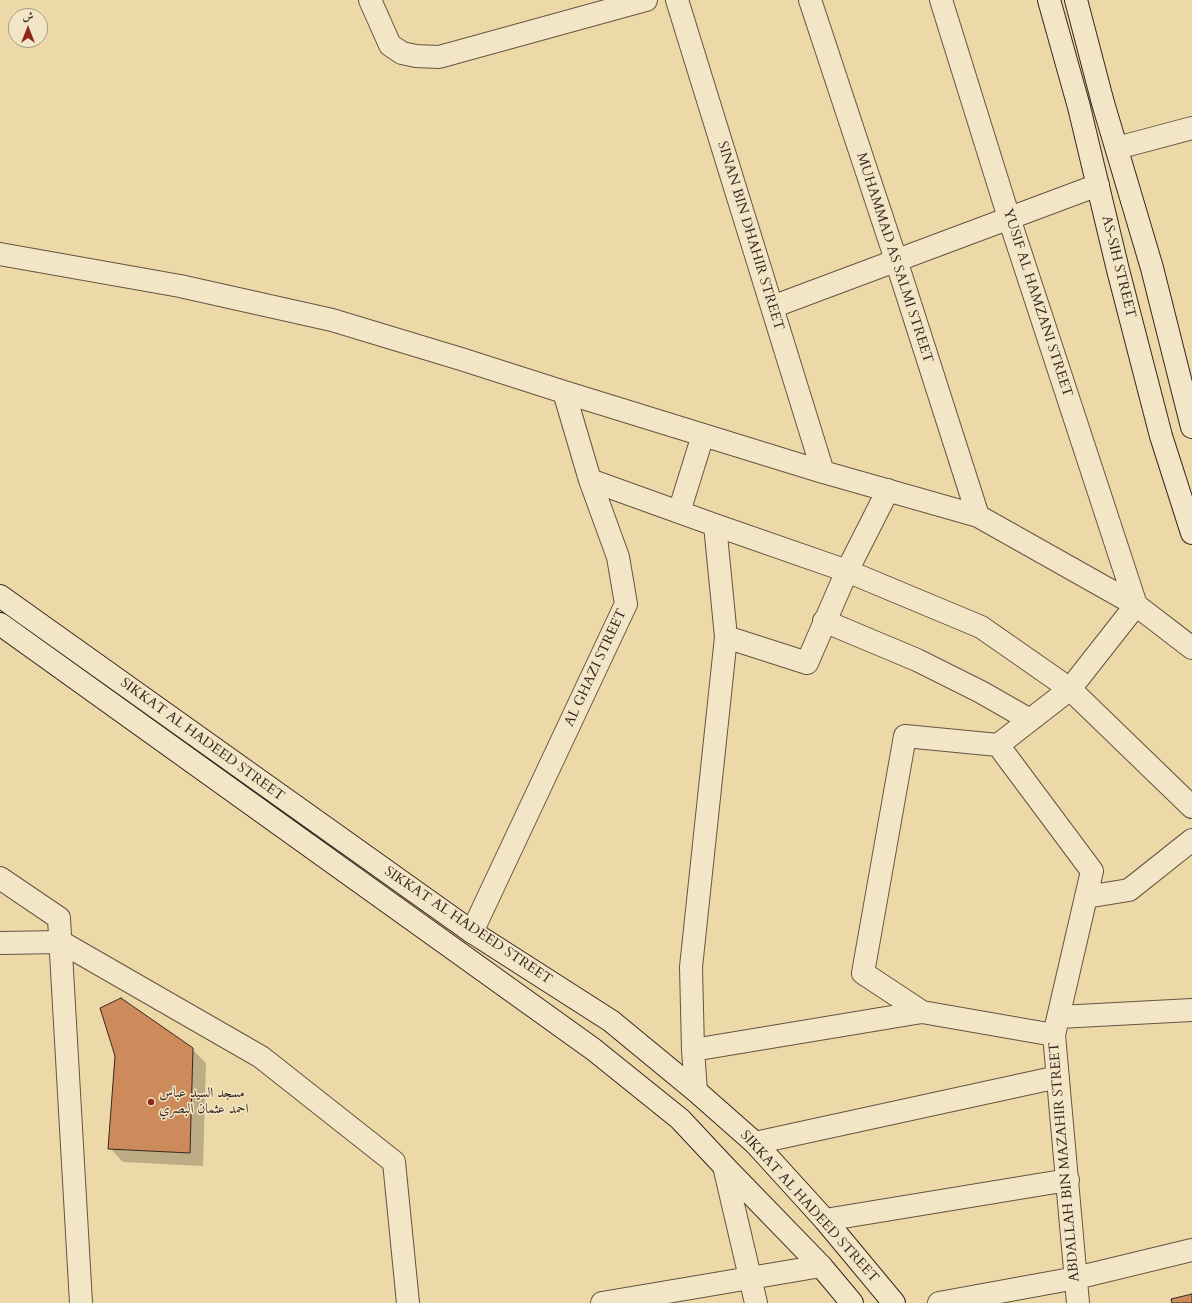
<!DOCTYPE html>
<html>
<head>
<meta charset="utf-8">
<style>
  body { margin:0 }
  #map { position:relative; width:1192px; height:1303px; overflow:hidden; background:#ecd9a7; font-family:Cardo,Amiri,serif }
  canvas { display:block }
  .north { position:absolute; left:8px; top:8px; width:40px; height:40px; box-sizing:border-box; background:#f3e6c6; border:1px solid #a89a84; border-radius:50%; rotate:0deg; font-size:11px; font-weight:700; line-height:16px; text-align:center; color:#382721 }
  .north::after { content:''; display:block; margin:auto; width:14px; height:18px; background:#8f2418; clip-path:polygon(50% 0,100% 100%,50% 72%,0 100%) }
</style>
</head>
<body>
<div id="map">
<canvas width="1192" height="1303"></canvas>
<div class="north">ش</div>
</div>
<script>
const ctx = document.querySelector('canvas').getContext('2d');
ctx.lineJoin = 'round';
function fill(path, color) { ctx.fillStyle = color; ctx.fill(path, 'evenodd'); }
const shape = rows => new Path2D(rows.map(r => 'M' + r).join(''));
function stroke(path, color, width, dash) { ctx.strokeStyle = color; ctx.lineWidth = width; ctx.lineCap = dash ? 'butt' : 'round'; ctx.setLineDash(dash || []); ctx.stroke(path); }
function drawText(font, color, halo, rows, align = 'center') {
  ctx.font = font + ' Cardo,Amiri,serif'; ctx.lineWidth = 3; ctx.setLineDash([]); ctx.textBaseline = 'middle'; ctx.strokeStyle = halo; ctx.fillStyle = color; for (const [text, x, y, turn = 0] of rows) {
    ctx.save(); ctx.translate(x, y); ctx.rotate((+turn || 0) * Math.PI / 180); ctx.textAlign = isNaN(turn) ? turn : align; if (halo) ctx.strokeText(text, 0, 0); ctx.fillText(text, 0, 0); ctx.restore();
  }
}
fill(shape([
  [192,1049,206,1063,203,1166,123,1162,110,1148,116,1056]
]), '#0003');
const building = shape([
  [121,998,193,1048,190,1153,108,1149,115,1056,100,1008,121,998],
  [1192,1294,1192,1303,1172,1303,1171,1299,1192,1294]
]);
fill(building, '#cd8b5c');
stroke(building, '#382721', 1);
const street = shape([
  [370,0,390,45,402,53,416,56,439,57,646,0],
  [677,0,823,472],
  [810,0,896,260,978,516],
  [941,0,1009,218,1136,605,1192,648],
  [1117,148,1192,128],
  [0,254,180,286,332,320,461,359,564,392,823,472,978,516,1136,605,1070,689,998,745,905,736,863,973,922,1012],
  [772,307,1098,185],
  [590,480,715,525,847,571,981,627,1070,689,1192,807],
  [679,512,703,435],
  [824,621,917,660,981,692,1030,720],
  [726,637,807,663,847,571,888,490],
  [998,745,1092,871,1054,1035,1078,1303],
  [0,878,59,918,81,1303],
  [1086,897,1129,890,1192,840],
  [472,932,626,604,618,557,590,480,564,392],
  [0,943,61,942,261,1057,394,1162,408,1303],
  [1059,1017,1192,1010],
  [693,1050,922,1012,1054,1035],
  [696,1091,693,1050,691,967,726,637,715,525],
  [755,1143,1058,1077],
  [724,1166,756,1303],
  [825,1220,1068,1180],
  [602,1303,821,1266],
  [939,1303,1076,1278,1192,1250]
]);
const secondary = shape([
  [1049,0,1079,107,1118,270,1161,436,1192,533],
  [1076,0,1103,103,1152,268,1192,427],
  [0,596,472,932,611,1021,696,1091,755,1143,825,1220,894,1303],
  [0,624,593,1049,680,1119,724,1166,821,1266,852,1303]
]);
stroke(street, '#655442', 24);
stroke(secondary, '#382721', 24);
stroke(street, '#f3e6c6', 22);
stroke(secondary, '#f3e6c6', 22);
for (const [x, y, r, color] of [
  [151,1102,4,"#8f2418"]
]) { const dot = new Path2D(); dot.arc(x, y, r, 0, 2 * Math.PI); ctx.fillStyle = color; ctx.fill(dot); stroke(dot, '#f3e6c6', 1.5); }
drawText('14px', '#382721', '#f3e6c6', [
  ["SINAN BIN DHAHIR STREET",750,236,73],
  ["MUHAMMAD AS SALMI STREET",894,258,72],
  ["AS-SIH STREET",1118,267,76],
  ["YUSIF AL HAMZANI STREET",1037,303,72],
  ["AL GHAZI STREET",596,668,-65],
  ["SIKKAT AL HADEED STREET",202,740,36],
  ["SIKKAT AL HADEED STREET",468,926,34],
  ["ABDALLAH BIN MAZAHIR STREET",1065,1162,-95],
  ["SIKKAT AL HADEED STREET",809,1207,48]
]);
drawText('14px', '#382721', '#f3e6c6', [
  ["مسجد السيد عباس",159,1094],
  ["احمد عثمان البصري",159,1110]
], 'left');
</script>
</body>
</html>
